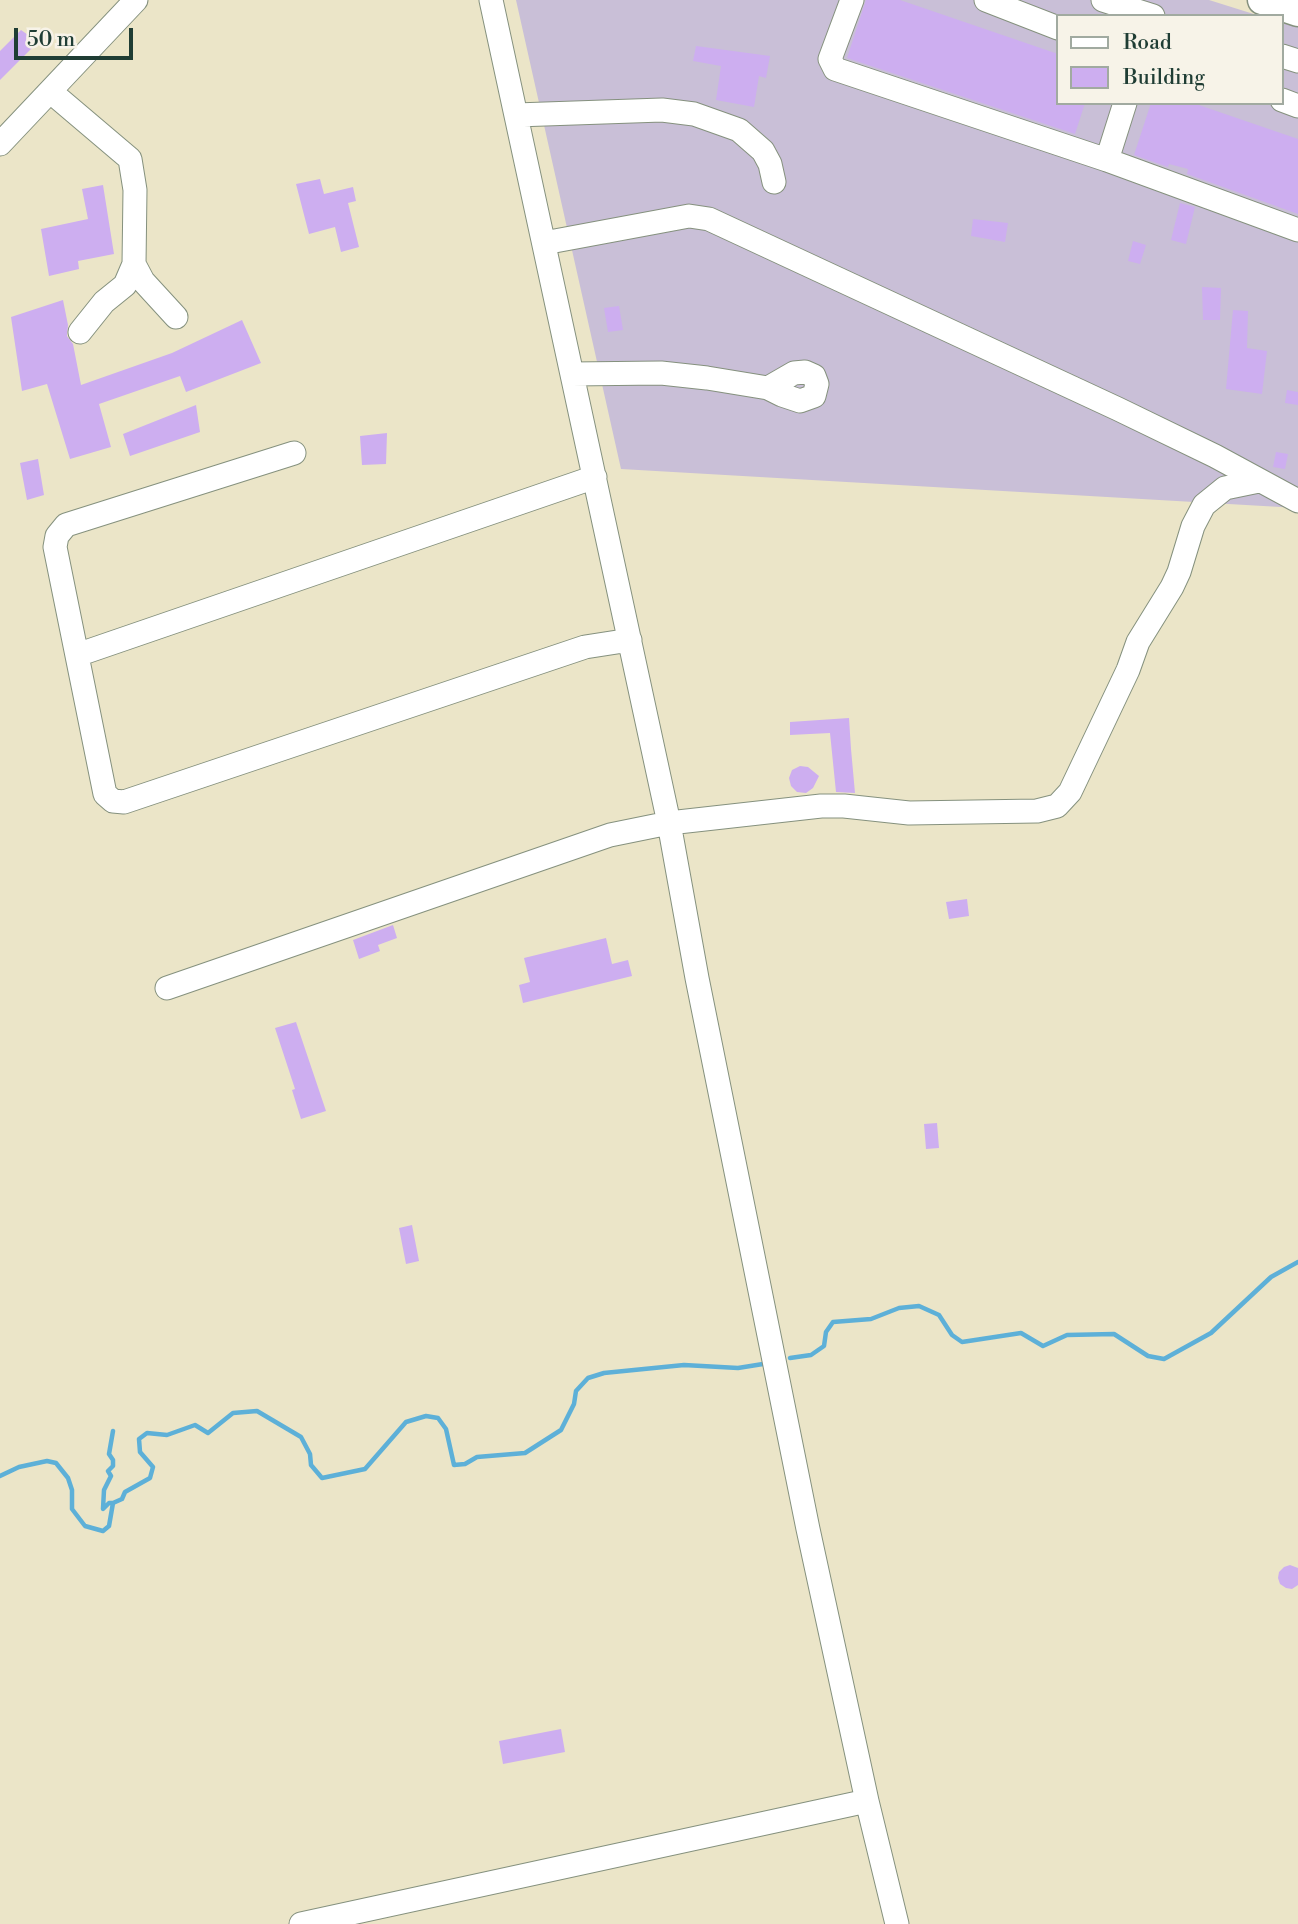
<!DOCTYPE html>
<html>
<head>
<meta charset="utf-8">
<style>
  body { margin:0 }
  #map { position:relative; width:1298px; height:1924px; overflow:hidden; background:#ebe5c8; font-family:"Libre Bodoni",serif }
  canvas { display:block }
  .legend { position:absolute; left:1056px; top:14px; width:228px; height:91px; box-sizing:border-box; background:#f7f3e8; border:2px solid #a1aaa0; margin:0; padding:9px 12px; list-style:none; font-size:21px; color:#1f3d34 }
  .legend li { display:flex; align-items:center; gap:14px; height:35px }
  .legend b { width:35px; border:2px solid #a1aaa0 }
  .scale { position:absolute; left:14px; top:28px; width:119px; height:32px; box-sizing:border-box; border:4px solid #1f3d34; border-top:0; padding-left:9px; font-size:21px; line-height:24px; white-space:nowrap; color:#1f3d34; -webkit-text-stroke:5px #f7f3e8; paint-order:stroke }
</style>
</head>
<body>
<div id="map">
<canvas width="1298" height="1924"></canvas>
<ul class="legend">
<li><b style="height:9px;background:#fff"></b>Road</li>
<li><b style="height:19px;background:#cdaef0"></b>Building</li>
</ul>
<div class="scale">50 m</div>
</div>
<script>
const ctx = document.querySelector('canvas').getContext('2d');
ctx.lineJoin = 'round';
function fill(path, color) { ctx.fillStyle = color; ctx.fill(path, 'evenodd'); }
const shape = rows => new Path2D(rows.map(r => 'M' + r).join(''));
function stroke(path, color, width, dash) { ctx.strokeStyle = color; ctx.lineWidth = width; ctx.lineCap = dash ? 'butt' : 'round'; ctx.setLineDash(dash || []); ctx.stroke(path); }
fill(shape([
  [516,0,1209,0,1260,16,1058,16,1058,103,1282,103,1282,23,1298,27,1298,508,621,469]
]), '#c9bfd7');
stroke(shape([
  [790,1358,811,1355,824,1346,826,1332,833,1322,871,1319,899,1308,919,1306,939,1315,952,1335,962,1342,1021,1333,1043,1346,1067,1335,1114,1334,1148,1356,1164,1359,1211,1333,1271,1277,1298,1262],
  [113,1431,109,1454,113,1460,113,1466,108,1471,111,1476,104,1490,103,1509,109,1503,113,1503],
  [0,1476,19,1467,47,1461,56,1463,68,1478,72,1490,72,1509,85,1526,103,1531,109,1526,113,1503,122,1499,125,1492,150,1478,153,1467,140,1452,139,1439,147,1433,167,1435,195,1425,208,1433,233,1413,257,1411,301,1437,310,1454,311,1465,322,1478,365,1469,406,1422,426,1416,438,1418,446,1429,454,1465,465,1464,477,1457,525,1453,561,1430,574,1404,576,1391,588,1378,604,1373,684,1365,738,1368,763,1364]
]), '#5db0d8', 4.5);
fill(shape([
  [866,0,900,0,1058,54,1058,103,1085,103,1075,134,847,58],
  [21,30,38,42,0,80,0,51],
  [696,46,770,56,766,78,759,76,754,107,716,100,721,66,693,61],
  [1151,103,1193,103,1298,139,1298,214,1187,174,1188,169,1169,164,1168,167,1134,155],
  [320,179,324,194,353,187,356,201,348,203,359,247,341,252,335,227,309,234,296,184],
  [103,185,114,254,78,261,79,269,49,276,41,229,88,219,82,189],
  [1180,203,1195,207,1186,244,1171,240],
  [973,219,1008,223,1005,242,971,236],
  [1133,241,1146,245,1140,264,1128,261],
  [1202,287,1221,288,1220,320,1203,320],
  [63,300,68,325,67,336,73,344,81,385,172,353,242,320,261,363,186,392,180,376,99,404,111,447,70,459,47,384,22,391,11,317],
  [619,306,623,330,608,332,604,308],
  [1233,310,1248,311,1247,348,1267,351,1262,394,1226,389],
  [1287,390,1298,392,1298,405,1285,403],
  [196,405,200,432,130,456,123,434],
  [387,433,386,464,362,465,360,436],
  [1276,452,1288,454,1285,469,1273,467],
  [38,459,44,495,27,500,20,463],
  [849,718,851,749,855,793,836,792,830,733,790,735,790,722],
  [800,766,808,767,819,776,813,788,806,793,797,792,791,786,789,778,792,770],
  [967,899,969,916,949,919,946,902],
  [393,925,397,938,378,945,380,951,359,959,353,940],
  [606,938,612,964,628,960,632,976,523,1003,519,985,530,982,524,958],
  [296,1022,326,1111,301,1119,292,1090,295,1089,275,1028],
  [937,1123,939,1148,926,1149,924,1124],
  [412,1225,419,1261,406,1264,399,1228],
  [1290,1565,1298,1568,1298,1585,1292,1589,1286,1588,1280,1584,1278,1578,1279,1572,1284,1567],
  [561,1729,565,1752,503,1764,499,1741]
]), '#cdaef0');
const minor = shape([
  [491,0,669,823,697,978,808,1529,867,1801,897,1924],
  [852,0,830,59,835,69,1107,160,1298,230],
  [986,0,1058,28],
  [1103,0,1153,16],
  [1282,56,1298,61],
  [51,92,130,159,135,190,134,264,143,281,176,317],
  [1282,100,1298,106],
  [516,115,662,110,694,114,739,130,763,151,770,164,774,182],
  [0,144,136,0],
  [1107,160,1125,103],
  [544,243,689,216,709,219,1118,409,1215,456,1298,501],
  [80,332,104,302,125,285,134,264],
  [572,374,661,373,707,378,768,388,782,395,800,401,814,396,817,384,814,376,805,372,794,373,768,388],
  [294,453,66,525,57,536,55,547,105,794,113,801,124,802,585,647,630,640],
  [77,655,595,477],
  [167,988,610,835,669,823,821,806,844,806,909,813,1037,811,1057,806,1070,792,1128,670,1138,642,1172,587,1179,572,1193,526,1204,505,1225,488,1259,481],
  [301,1924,867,1801]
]);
const major = shape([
  [1262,0,1298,12]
]);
stroke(minor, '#85917e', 25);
stroke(major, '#85917e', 31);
stroke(minor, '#fff', 23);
stroke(major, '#fff', 28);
</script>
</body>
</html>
